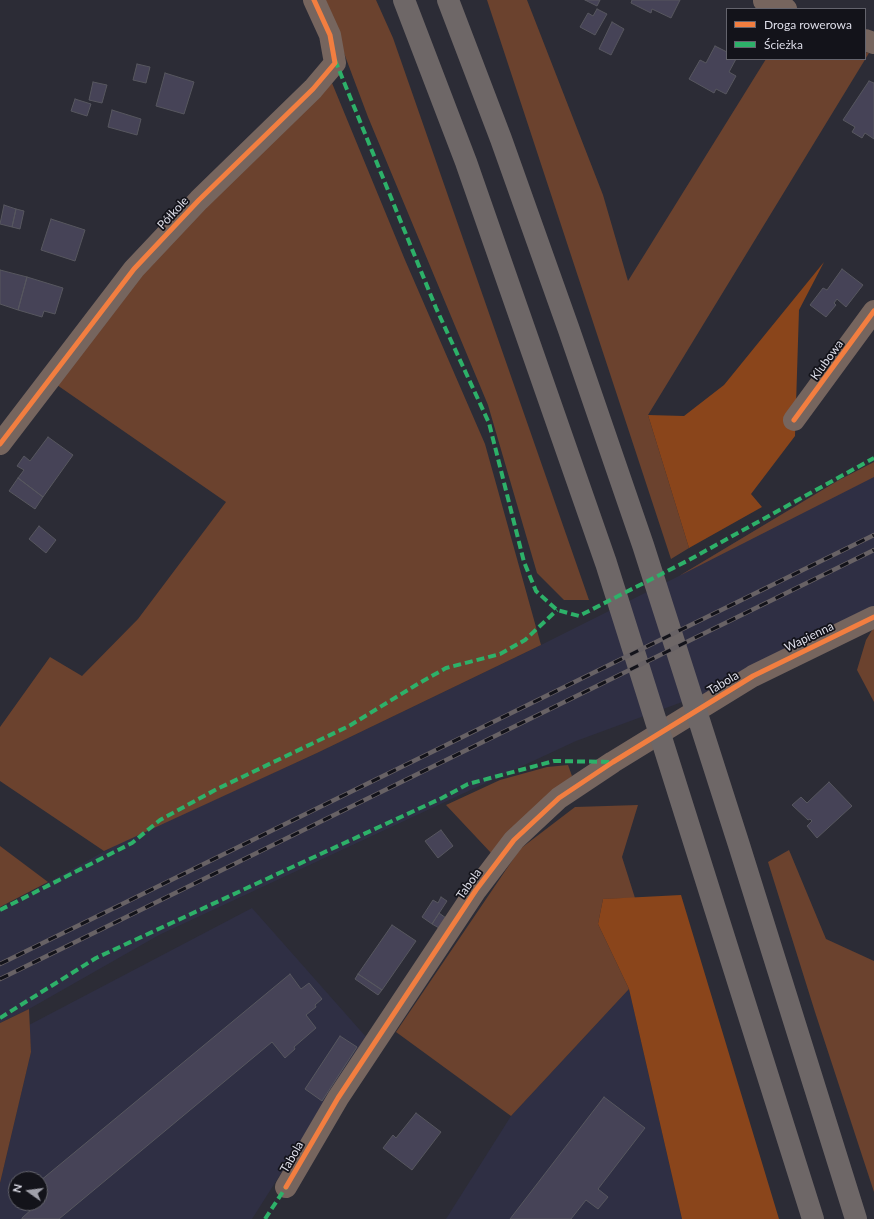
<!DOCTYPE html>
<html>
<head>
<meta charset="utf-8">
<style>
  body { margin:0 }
  #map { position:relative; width:874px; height:1219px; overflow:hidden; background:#2c2c36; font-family:Lato,sans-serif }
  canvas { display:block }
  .legend { position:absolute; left:726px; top:8px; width:140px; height:52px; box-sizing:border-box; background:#13131a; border:1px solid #64646d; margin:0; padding:5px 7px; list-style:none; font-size:12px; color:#dedee9 }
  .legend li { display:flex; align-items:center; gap:8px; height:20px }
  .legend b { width:20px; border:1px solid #64646d }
  .north { position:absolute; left:8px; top:1171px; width:40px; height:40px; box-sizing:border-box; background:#13131a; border:1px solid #64646d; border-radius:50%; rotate:284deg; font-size:11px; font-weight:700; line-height:16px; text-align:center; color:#dedee9 }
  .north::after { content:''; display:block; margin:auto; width:14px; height:18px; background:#a0a0aa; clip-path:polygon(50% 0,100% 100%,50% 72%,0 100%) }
</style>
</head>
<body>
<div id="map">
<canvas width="874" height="1219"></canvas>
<ul class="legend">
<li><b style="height:5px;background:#f27e40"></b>Droga rowerowa</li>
<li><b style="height:5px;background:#2db169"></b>Ścieżka</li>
</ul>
<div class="north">N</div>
</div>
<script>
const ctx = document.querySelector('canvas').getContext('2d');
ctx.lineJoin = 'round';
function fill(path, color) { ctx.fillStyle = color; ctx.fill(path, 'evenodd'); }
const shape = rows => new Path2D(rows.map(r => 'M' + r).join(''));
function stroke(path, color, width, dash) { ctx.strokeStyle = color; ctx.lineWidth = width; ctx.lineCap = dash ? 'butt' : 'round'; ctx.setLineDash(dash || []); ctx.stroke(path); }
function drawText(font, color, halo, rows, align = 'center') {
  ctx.font = font + ' Lato,sans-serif'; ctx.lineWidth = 3.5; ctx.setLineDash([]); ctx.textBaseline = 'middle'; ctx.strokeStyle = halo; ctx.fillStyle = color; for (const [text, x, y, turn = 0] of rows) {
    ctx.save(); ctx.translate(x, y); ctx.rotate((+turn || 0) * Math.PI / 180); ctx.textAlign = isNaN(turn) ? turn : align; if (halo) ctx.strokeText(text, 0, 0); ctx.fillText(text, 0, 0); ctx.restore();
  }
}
fill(shape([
  [874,462,874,611,704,694,576,741,159,935,29,1009,0,1023,0,909,123,841,317,753,541,645,679,576,839,480],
  [252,908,367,1038,252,1219,0,1219,0,1183,31,1052,29,1025],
  [16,1179,40,1179,40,1203,16,1203],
  [629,989,682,1219,446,1219,511,1116]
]), '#2f2f44');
fill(shape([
  [324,0,376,0,393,38,589,600,564,600,537,573,488,405,368,117],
  [487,0,527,0,603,195,628,281,766,59,865,59,865,52,869,53,648,415,689,548,671,559],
  [332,83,405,260,485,444,541,645,317,753,104,851,0,781,0,727,50,657,82,676,138,619,226,502,57,385,131,286,207,201],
  [874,462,874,477,679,576,839,480],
  [874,627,874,702,857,670,866,640],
  [568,765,572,776,533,811,492,854,446,805,500,780,547,767],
  [638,805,622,857,635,898,603,899,598,924,629,989,511,1116,396,1032,520,849,575,807],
  [0,846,48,882,0,907],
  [789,850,826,939,874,961,874,1192,815,1012,768,862],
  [29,1009,31,1052,0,1183,0,1023]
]), '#6b422e');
fill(shape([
  [824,262,799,310,795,436,751,494,762,507,689,548,648,415,684,416,724,385],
  [681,895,779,1219,682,1219,629,989,598,924,603,899]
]), '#8a451b');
const building = shape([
  [585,0,600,0,597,6,585,0],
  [632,0,680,0,671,18,652,9,651,13,631,3,632,0],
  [597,9,607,14,595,35,580,27,588,13,593,16,597,9],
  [612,22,624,29,611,55,599,49,612,22],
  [715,46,727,52,727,59,736,59,729,72,736,76,726,94,716,89,714,93,689,79,700,60,706,63,715,46],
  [137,64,150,67,146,83,133,80,137,64],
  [165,73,194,82,184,114,156,106,165,73],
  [869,81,874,83,874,139,865,133,862,138,852,132,855,127,843,120,869,81],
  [93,82,107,85,102,103,89,100,93,82],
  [75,99,91,104,87,116,71,111,75,99],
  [112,110,141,119,137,135,108,127,112,110],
  [4,205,16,209,12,227,0,224,4,205],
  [16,209,24,211,20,229,12,227,16,209],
  [51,219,85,230,75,261,41,250,51,219],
  [842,269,863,285,846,307,837,299,834,303,836,305,826,317,810,305,823,288,827,290,842,269],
  [0,270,27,277,18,310,0,304,0,270],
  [27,277,63,288,55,314,44,311,42,317,18,310,27,277],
  [48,437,73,455,43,497,18,478,24,470,17,466,24,456,30,461,48,437],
  [18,478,43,497,35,509,9,491,18,478],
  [39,526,56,540,46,553,29,539,39,526],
  [829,782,852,806,817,838,807,826,812,821,810,819,808,820,792,805,801,797,807,803,829,782],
  [441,830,453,846,438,858,425,841,441,830],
  [441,897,447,901,432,924,422,917,433,900,438,903,441,897],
  [439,913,446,918,439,928,432,924,439,913],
  [392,925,416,941,382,990,358,974,392,925],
  [290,974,301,989,309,983,322,999,315,1005,316,1007,306,1015,316,1028,294,1047,295,1049,285,1058,272,1042,59,1219,22,1219,22,1218,33,1208,29,1203,40,1203,40,1181,290,974],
  [358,974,382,990,378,995,355,979,358,974],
  [340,1036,357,1047,322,1101,305,1089,340,1036],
  [604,1097,645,1128,598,1189,608,1197,598,1209,586,1200,571,1219,510,1219,604,1097],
  [416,1113,441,1132,412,1170,383,1148,393,1135,396,1138,416,1113]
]);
fill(building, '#464357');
stroke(building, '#57575f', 1);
stroke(shape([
  [764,1,786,9],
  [865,40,874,43],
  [794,420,874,311],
  [0,444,134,269,199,200,313,89,335,63,330,35,314,0],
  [286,1187,338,1098,476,890,514,840,559,798,613,762,753,676,874,617]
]), '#76655e', 22);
stroke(shape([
  [404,0,466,162,606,563,813,1219],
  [448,0,501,139,569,330,643,545,739,845,856,1219]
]), '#6e6767', 22);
const rail = shape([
  [0,964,874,535],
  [0,979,874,550]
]);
stroke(rail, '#686265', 4.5);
stroke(rail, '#13131a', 3, [9]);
stroke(shape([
  [335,60,436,308,489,423,524,562,536,591,557,610,579,616,687,561,874,458],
  [0,910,132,843,160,820,217,789,349,726,416,685,446,668,500,654,525,640,557,610],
  [0,1018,96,958,288,869,442,798,468,784,554,761,613,762],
  [265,1219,286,1187]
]), '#2db169', 4, [8, 4]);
stroke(shape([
  [794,420,874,311],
  [0,444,134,269,199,200,313,89,335,63,330,35,314,0],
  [286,1187,338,1098,476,890,514,840,559,798,613,762,753,676,874,617]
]), '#f27e40', 5);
drawText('12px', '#dedee9', '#13131a', [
  ["Półkole",173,213,-47],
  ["Klubowa",827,360,-54],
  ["Wapienna",809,637,-26],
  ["Tabola",723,683,-31],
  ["Tabola",469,884,-55],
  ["Tabola",292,1157,-60]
]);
</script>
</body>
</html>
